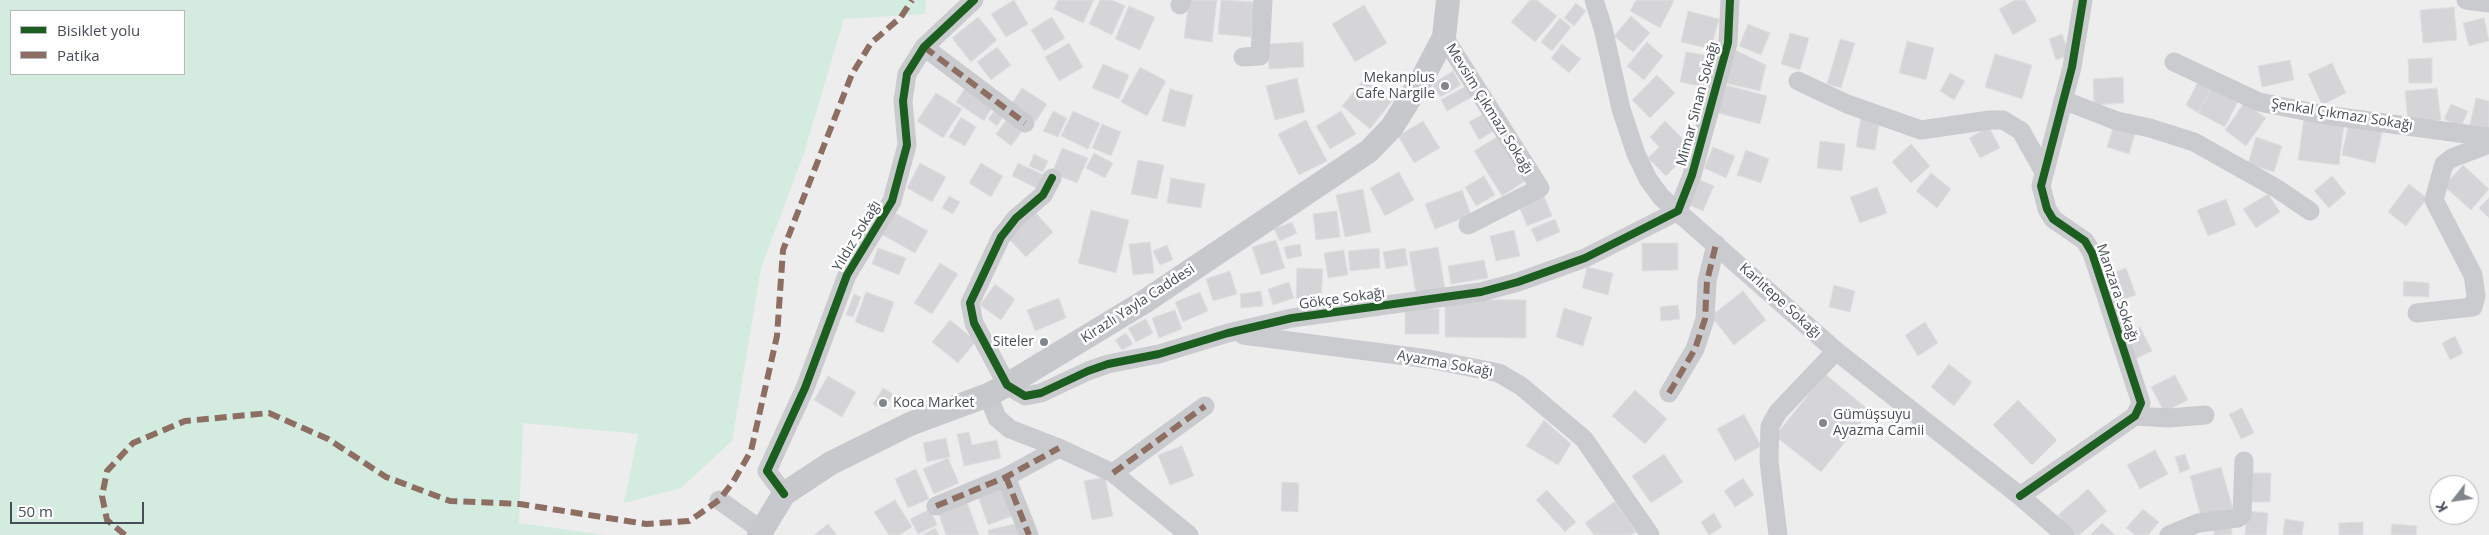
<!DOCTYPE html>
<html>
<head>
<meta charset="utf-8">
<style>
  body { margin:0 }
  #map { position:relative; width:2489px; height:535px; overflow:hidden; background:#eeeded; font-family:"Open Sans",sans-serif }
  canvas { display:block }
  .legend { position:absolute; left:10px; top:10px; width:175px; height:65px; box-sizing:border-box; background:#fff; border:1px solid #b5b8bc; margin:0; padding:6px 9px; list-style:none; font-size:15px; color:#474d57 }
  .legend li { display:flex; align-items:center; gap:10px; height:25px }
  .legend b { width:25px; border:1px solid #b5b8bc }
  .north { position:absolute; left:2429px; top:475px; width:50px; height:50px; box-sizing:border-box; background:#fff; border:1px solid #b5b8bc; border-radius:50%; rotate:240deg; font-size:14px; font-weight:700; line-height:20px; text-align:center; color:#474d57 }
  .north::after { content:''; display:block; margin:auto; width:18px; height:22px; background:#81858c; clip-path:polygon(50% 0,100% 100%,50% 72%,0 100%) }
  .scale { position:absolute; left:10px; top:502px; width:134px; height:22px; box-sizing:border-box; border:2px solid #474d57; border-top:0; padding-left:6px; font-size:15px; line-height:18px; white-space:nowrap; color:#474d57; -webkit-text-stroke:4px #fff; paint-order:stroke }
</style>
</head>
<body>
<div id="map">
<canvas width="2489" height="535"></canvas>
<ul class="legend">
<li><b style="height:6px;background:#1b5e20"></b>Bisiklet yolu</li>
<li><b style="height:6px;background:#8d6e63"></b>Patika</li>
</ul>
<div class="north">K</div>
<div class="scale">50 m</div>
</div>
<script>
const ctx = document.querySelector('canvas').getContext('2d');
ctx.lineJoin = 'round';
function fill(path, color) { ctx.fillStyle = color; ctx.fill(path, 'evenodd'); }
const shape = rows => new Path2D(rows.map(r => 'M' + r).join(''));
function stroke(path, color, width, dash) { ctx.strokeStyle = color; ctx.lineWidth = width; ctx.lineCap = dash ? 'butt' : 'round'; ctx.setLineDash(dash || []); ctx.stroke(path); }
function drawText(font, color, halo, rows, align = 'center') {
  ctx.font = font + ' "Open Sans",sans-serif'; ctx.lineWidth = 5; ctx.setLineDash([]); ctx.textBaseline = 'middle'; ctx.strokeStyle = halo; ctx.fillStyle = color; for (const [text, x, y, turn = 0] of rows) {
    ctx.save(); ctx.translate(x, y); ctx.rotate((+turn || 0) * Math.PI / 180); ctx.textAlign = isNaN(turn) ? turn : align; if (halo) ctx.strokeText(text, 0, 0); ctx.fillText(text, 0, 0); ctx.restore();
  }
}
fill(shape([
  [0,0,926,0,925,14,844,19,803,156,761,268,732,441,681,488,624,503,638,434,523,423,519,523,605,535,0,535],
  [11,11,184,11,184,74,11,74]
]), '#d4ebe0');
const building = shape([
  [1014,0,1028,24,1006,37,991,14,1014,0],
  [1058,0,1094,0,1083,23,1054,9,1058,0],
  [1100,0,1112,0,1125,6,1112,35,1089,24,1100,0],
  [1189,0,1217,0,1212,42,1184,38,1189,0],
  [1221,0,1255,2,1251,37,1218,34,1221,0],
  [1530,0,1537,0,1557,16,1535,42,1511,22,1530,0],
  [1636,0,1672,0,1674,1,1660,28,1630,11,1636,0],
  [2015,0,2025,0,2037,21,2013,35,1999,9,2015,0],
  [1576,3,1586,11,1574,26,1564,18,1576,3],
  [1364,5,1387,43,1355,62,1332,24,1364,5],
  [1129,6,1155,17,1140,50,1115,39,1129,6],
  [2454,7,2457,40,2423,43,2420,10,2454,7],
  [1688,11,1719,19,1711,49,1681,42,1688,11],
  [1631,16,1650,33,1633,52,1614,36,1631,16],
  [978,17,997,40,971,62,952,38,978,17],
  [1052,17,1065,38,1044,51,1031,30,1052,17],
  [1560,18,1571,27,1552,51,1541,42,1560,18],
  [2484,18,2489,41,2469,46,2463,23,2484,18],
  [1748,24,1770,33,1761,55,1739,46,1748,24],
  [1790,33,1809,38,1800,70,1781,64,1790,33],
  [2062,34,2070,55,2056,60,2049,39,2062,34],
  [1840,39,1855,43,1841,88,1827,84,1840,39],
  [1907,41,1934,48,1926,80,1899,73,1907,41],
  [1303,42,1304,67,1269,69,1268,44,1303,42],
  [1647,42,1663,56,1644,80,1627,66,1647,42],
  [1069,43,1083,67,1059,81,1045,57,1069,43],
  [1562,44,1581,59,1569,73,1551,58,1562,44],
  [997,47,1011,65,991,80,977,62,997,47],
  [1735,50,1766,65,1760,91,1725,83,1735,50],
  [1686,52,1711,56,1705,87,1680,82,1686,52],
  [1995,54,2032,65,2022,99,1985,87,1995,54],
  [2432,58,2432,83,2409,83,2408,59,2432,58],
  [2290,60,2294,80,2262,87,2258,66,2290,60],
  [2332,63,2346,93,2322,105,2308,74,2332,63],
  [1103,64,1129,75,1119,99,1092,88,1103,64],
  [1140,67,1166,81,1147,116,1121,102,1140,67],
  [1453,71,1461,85,1440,97,1432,84,1453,71],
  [1950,73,1965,81,1954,100,1940,91,1950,73],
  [1657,75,1675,93,1650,118,1632,100,1657,75],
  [2123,77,2124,103,2094,105,2093,79,2123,77],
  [1297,78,1305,112,1275,120,1266,86,1297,78],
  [1364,79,1392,101,1370,129,1342,106,1364,79],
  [2199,80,2212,87,2198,113,2186,105,2199,80],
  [1722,84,1767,96,1760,124,1715,112,1722,84],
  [1466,86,1472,97,1447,111,1441,100,1466,86],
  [2212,87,2238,101,2225,127,2198,113,2212,87],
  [965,88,993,106,984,121,956,102,965,88],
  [1022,88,1047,104,1036,121,1011,105,1022,88],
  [2437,88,2441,120,2408,123,2405,91,2437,88],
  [1170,89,1193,95,1185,127,1162,121,1170,89],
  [936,93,962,109,943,138,917,121,936,93],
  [2476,98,2489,101,2489,133,2469,129,2476,98],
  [2244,103,2266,118,2246,146,2225,130,2244,103],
  [2451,104,2468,111,2461,127,2444,119,2451,104],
  [995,110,1003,117,997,126,988,119,995,110],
  [1053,111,1067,118,1058,137,1043,131,1053,111],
  [1073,111,1100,123,1088,149,1061,136,1073,111],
  [1341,111,1356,134,1330,149,1316,126,1341,111],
  [1485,113,1495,130,1479,140,1469,122,1485,113],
  [1861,116,1880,119,1875,150,1856,147,1861,116],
  [961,117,976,127,965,146,949,137,961,117],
  [2304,118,2344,124,2339,165,2298,160,2304,118],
  [1007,119,1023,130,1011,146,996,134,1007,119],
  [1306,120,1327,161,1299,175,1278,134,1306,120],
  [1423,121,1440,148,1414,163,1398,136,1423,121],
  [1665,121,1693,149,1666,176,1648,158,1659,147,1650,137,1665,121],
  [2349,121,2383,129,2375,163,2342,155,2349,121],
  [1102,124,1121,132,1111,156,1092,148,1102,124],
  [2114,124,2136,131,2129,154,2107,147,2114,124],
  [1989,127,2000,148,1980,158,1969,138,1989,127],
  [1500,135,1528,179,1502,196,1474,151,1500,135],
  [2256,137,2282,146,2274,172,2248,164,2256,137],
  [1820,141,1845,144,1842,171,1817,168,1820,141],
  [1911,144,1930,166,1911,183,1892,162,1911,144],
  [1713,147,1735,156,1726,178,1704,168,1713,147],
  [1062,148,1088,158,1077,183,1052,173,1062,148],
  [1746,150,1769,159,1761,183,1737,175,1746,150],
  [1094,153,1113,163,1105,178,1086,168,1094,153],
  [1034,154,1048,161,1043,172,1029,166,1034,154],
  [1138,160,1164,165,1157,199,1131,194,1138,160],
  [920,163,946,177,932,202,907,188,920,163],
  [981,163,1003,176,991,197,969,183,981,163],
  [1018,163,1044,175,1038,189,1012,176,1018,163],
  [2463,165,2489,189,2471,210,2444,186,2463,165],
  [1399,172,1414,200,1385,216,1370,188,1399,172],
  [1931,173,1951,189,1937,208,1916,191,1931,173],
  [1484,176,1495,195,1476,206,1465,187,1484,176],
  [2332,176,2346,193,2329,208,2314,191,2332,176],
  [1171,178,1205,184,1201,208,1167,203,1171,178],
  [1700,180,1714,186,1703,211,1689,205,1700,180],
  [2409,184,2427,198,2406,226,2388,212,2409,184],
  [1877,187,1887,213,1860,223,1850,197,1877,187],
  [1363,189,1371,232,1345,237,1336,195,1363,189],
  [1462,190,1471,215,1435,229,1425,204,1462,190],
  [2268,194,2280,212,2256,228,2243,209,2268,194],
  [949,196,960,202,953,214,942,208,949,196],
  [1544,196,1552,216,1527,226,1519,206,1544,196],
  [2489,198,2489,218,2479,208,2489,198],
  [2226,199,2236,225,2208,236,2197,210,2226,199],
  [1091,210,1129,220,1116,273,1078,263,1091,210],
  [1337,211,1340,237,1316,240,1313,214,1337,211],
  [893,212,928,231,915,253,881,234,893,212],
  [1035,212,1053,232,1026,257,1007,237,1035,212],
  [1555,219,1560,232,1537,242,1531,229,1555,219],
  [1292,222,1297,233,1280,241,1274,229,1292,222],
  [1514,230,1520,256,1496,261,1490,236,1514,230],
  [1276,240,1285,268,1261,275,1252,247,1276,240],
  [1150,242,1154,273,1133,275,1129,244,1150,242],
  [1642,243,1678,243,1678,270,1642,271,1642,243],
  [1300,244,1302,256,1287,259,1284,247,1300,244],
  [1167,245,1173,260,1160,265,1153,251,1167,245],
  [1438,247,1445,289,1416,294,1409,252,1438,247],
  [878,248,906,258,899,275,872,264,878,248],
  [1379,248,1380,268,1350,271,1348,251,1379,248],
  [1405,248,1408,265,1386,269,1383,252,1405,248],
  [1344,250,1348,275,1328,278,1324,253,1344,250],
  [1484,260,1488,278,1451,284,1448,266,1484,260],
  [940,263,958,274,932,314,914,303,940,263],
  [1587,267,1613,273,1608,295,1582,288,1587,267],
  [1297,268,1323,269,1321,299,1296,298,1297,268],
  [2126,268,2136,295,2119,301,2109,274,2126,268],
  [1230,271,1237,294,1213,301,1206,279,1230,271],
  [2404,281,2429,283,2429,297,2403,296,2404,281],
  [1289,282,1294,298,1273,305,1268,289,1289,282],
  [995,284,1015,299,1001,320,980,305,995,284],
  [1834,285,1855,291,1850,312,1829,307,1834,285],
  [1261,291,1263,306,1241,308,1240,294,1261,291],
  [1743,291,1766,320,1734,345,1711,316,1743,291],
  [866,292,894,302,883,333,855,322,866,292],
  [1200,292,1208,311,1183,322,1175,302,1200,292],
  [854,294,861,297,853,317,846,315,854,294],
  [1059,298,1066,318,1035,331,1027,310,1059,298],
  [1445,299,1526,300,1526,338,1445,337,1445,299],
  [1678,305,1680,319,1661,321,1660,307,1678,305],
  [1405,308,1439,309,1439,334,1405,334,1405,308],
  [1564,308,1592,317,1583,346,1556,337,1564,308],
  [1175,310,1182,329,1159,338,1152,318,1175,310],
  [1146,319,1153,333,1136,342,1128,328,1146,319],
  [950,320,976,341,958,363,932,342,950,320],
  [1925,322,1938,343,1918,356,1905,335,1925,322],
  [2140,327,2152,351,2135,359,2123,335,2140,327],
  [1126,333,1133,344,1122,350,1115,340,1126,333],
  [2455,336,2463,353,2450,360,2442,343,2455,336],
  [1949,364,1972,382,1954,406,1931,387,1949,364],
  [1825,374,1870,411,1821,472,1775,436,1825,374],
  [2175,375,2188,400,2164,412,2151,387,2175,375],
  [828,376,856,392,842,417,814,400,828,376],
  [883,388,893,394,884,410,873,404,883,388],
  [1635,390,1667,419,1645,444,1612,416,1635,390],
  [2018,400,2057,440,2032,465,1993,425,2018,400],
  [2242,408,2254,433,2241,439,2229,414,2242,408],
  [1744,414,1761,446,1735,461,1717,429,1744,414],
  [1544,420,1571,444,1558,465,1526,446,1544,420],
  [969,432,972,445,997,440,1001,458,964,466,957,434,969,432],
  [946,438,950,457,927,462,923,443,946,438],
  [1182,446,1194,476,1170,485,1158,455,1182,446],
  [2155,450,2168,474,2140,489,2127,465,2155,450],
  [1664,454,1683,482,1651,503,1632,476,1664,454],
  [2185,454,2190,469,2180,473,2175,457,2185,454],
  [948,458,959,483,934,494,923,469,948,458],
  [2221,467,2233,509,2201,517,2190,476,2221,467],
  [916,469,929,499,908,508,895,479,916,469],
  [2251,473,2271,473,2270,502,2250,502,2251,473],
  [1105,477,1113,516,1092,520,1084,481,1105,477],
  [1743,478,1754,495,1735,507,1724,491,1743,478],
  [1282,482,1299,483,1298,512,1281,511,1282,482],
  [1004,483,1015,515,988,525,977,493,1004,483],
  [2088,489,2107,511,2079,535,2075,535,2058,515,2088,489],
  [1547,490,1576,522,1565,532,1536,500,1547,490],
  [965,496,979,535,946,535,936,506,965,496],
  [895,500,912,527,899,535,889,535,874,512,895,500],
  [1615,501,1636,532,1631,535,1594,535,1585,523,1615,501],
  [930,509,937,525,918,534,910,519,930,509],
  [2143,509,2159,522,2148,535,2135,535,2126,528,2143,509],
  [2247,511,2268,513,2266,535,2245,535,2247,511],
  [1714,513,1722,527,1709,535,1701,522,1714,513],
  [2285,519,2304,522,2302,535,2283,535,2285,519],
  [2363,522,2363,535,2339,535,2339,523,2363,522],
  [1019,523,1022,535,989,535,988,530,1019,523],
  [2102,523,2115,535,2090,535,2102,523],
  [828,524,837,535,814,535,828,524],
  [2392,524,2417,526,2416,535,2391,535,2392,524],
  [2214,525,2231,525,2232,535,2214,535,2214,525],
  [935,528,939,535,922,535,935,528]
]);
fill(building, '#d5d5d7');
stroke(building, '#dfdfe0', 1);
stroke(shape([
  [1594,0,1603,28,1621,109,1636,154,1648,179,1661,197,1836,351,2020,496,2065,535],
  [2466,0,2489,3],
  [1180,5,1182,0],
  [1444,37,1540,188,1468,225],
  [924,47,1025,123],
  [1243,57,1260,56,1263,0],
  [2174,62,2259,102,2325,115,2489,137],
  [1798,81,1847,104,1921,130,1990,120,2003,120,2021,131,2044,172],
  [2063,100,2117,121,2150,128,2194,142,2276,188,2310,211],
  [1052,178,1043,195,1016,218,1001,237,970,303,974,323,1007,385,1025,396,1041,393,1088,371,1108,364,1159,354,1228,333,1292,318,1481,292,1518,282,1585,258,1678,211,1692,175,1728,43,1730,0],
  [2417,313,2473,307,2476,296,2473,275,2434,200,2444,164,2452,158,2489,144],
  [1243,335,1429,359,1499,373,1521,386,1584,439,1650,535],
  [1669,393,1695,349,1705,319,1707,281,1716,244],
  [988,395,997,418,1010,429,1059,448,1113,473,1189,535],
  [2135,416,2169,418,2205,415],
  [1113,473,1205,406],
  [1006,477,1029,535],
  [784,494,767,471,805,388,847,275,892,201,907,145,903,101,907,74,924,47,974,0],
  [2020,496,2135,416,2141,403,2092,253,2085,241,2053,219,2047,209,2041,186,2072,67,2083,0],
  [719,500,761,530],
  [936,506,1006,477,1059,448],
  [1778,535,1769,461,1770,426,1778,412,1836,351],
  [2169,535,2198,523,2238,518,2242,515,2244,461]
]), '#cacbce', 19);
stroke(shape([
  [759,535,784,494,831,463,910,424,988,395,1007,385,1144,302,1369,151,1392,127,1422,79,1444,37,1448,0]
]), '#c6c8cb', 24);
stroke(shape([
  [924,47,1025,123],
  [1669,393,1695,349,1705,319,1707,281,1716,244],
  [1113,473,1205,406],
  [1006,477,1029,535],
  [936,506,1006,477,1059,448],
  [125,535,107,520,102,496,107,471,133,443,185,421,269,413,328,439,386,477,450,501,520,504,646,524,689,521,698,515,719,500,733,482,751,451,777,336,783,250,852,74,871,43,901,17,912,0]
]), '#8d6e63', 6, [12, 6]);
stroke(shape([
  [1052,178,1043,195,1016,218,1001,237,970,303,974,323,1007,385,1025,396,1041,393,1088,371,1108,364,1159,354,1228,333,1292,318,1481,292,1518,282,1585,258,1678,211,1692,175,1728,43,1730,0],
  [784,494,767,471,805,388,847,275,892,201,907,145,903,101,907,74,924,47,974,0],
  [2020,496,2135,416,2141,403,2092,253,2085,241,2053,219,2047,209,2041,186,2072,67,2083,0]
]), '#1b5e20', 8);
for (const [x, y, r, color] of [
  [1445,86,5,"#81858c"],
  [1044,342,5,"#81858c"],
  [883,403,5,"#81858c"],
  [1823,423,5,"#81858c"]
]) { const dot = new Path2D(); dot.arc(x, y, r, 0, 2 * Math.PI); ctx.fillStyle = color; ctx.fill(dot); stroke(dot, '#fff', 2); }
drawText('14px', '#474d57', '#fff', [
  ["Mekanplus",1435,78],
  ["Cafe Nargile",1435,94],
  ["Siteler",1034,342],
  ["Koca Market",893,403,"left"],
  ["Gümüşsuyu",1833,415,"left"],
  ["Ayazma Camii",1833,431,"left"]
], 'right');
drawText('14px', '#474d57', '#fff', [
  ["Mimar Sinan Sokağı",1698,104,-75],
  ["Mevsim Çıkmazı Sokağı",1489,109,58],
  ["Şenkal Çıkmazı Sokağı",2342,115,9],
  ["Yıldız Sokağı",857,236,-59],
  ["Manzara Sokağı",2117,293,71],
  ["Gökçe Sokağı",1342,299,-8],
  ["Karlıtepe Sokağı",1780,301,42],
  ["Kirazlı Yayla Caddesi",1138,304,-33],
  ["Ayazma Sokağı",1445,364,10]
]);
</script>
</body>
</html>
